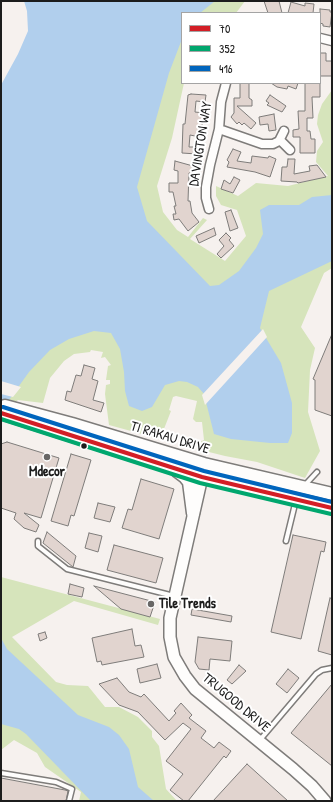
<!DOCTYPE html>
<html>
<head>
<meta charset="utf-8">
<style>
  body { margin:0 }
  #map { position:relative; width:333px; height:802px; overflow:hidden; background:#f6f1ee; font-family:"Patrick Hand",sans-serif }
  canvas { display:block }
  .frame { position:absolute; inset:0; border:2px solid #1c1c1c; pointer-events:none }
  .legend { position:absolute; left:181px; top:12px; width:140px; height:72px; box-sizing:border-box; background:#fff; border:1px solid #a4a4a4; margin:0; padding:5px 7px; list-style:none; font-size:12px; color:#1c1c1c }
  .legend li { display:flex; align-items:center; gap:8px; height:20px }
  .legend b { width:20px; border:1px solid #a4a4a4 }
</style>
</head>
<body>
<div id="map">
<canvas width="333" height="802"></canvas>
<div class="frame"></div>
<ul class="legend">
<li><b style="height:5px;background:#d31e26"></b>70</li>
<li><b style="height:5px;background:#00a76e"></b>352</li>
<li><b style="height:5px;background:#0065bd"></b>416</li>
</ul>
</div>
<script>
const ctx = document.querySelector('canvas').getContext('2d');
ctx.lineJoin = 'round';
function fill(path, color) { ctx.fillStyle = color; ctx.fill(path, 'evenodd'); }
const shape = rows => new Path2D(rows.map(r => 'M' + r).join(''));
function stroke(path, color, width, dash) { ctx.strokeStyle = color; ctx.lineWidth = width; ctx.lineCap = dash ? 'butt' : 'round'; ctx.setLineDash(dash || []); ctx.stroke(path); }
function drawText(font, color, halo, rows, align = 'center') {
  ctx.font = font + ' "Patrick Hand",sans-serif'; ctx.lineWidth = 4; ctx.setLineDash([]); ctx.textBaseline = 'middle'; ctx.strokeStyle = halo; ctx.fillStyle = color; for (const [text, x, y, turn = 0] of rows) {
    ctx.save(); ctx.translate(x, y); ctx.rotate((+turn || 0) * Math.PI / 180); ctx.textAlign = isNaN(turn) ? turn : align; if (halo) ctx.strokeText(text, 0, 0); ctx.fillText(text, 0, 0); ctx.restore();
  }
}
fill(shape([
  [153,1,245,1,236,13,182,13,182,83,184,83,172,138,157,186,163,212,177,230,188,237,203,218,207,220,190,239,225,261,246,236,237,210,221,205,216,196,216,186,238,196,256,183,288,186,328,176,316,162,317,151,323,142,317,124,318,115,322,104,332,90,332,268,324,273,301,327,315,348,310,370,308,412,320,451,305,478,257,462,225,456,197,449,198,443,204,440,202,422,196,422,193,419,197,401,176,396,173,397,169,410,171,411,160,439,109,425,105,394,106,385,110,384,110,380,106,380,108,366,111,365,105,357,101,358,103,352,91,350,90,352,74,354,64,361,50,378,43,403,18,400,14,403,8,401],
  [1,577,160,619,158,625,74,601,12,637,56,682,67,685,88,686,105,707,119,707,138,717,152,731,152,737,159,746,166,789,177,801,79,801,81,792,45,767,37,753,14,740,1,750]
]), '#d6e4bb');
fill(shape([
  [24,1,215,1,200,13,182,13,182,39,169,73,137,187,147,221,210,286,219,285,239,271,256,248,263,234,260,210,269,205,299,205,312,197,332,195,332,261,269,291,260,328,281,363,292,403,292,433,288,443,270,443,231,439,214,434,204,394,198,387,187,382,179,381,165,385,152,407,142,411,129,406,125,391,124,372,120,349,111,333,94,331,69,339,50,350,29,372,1,411,1,85,18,54,28,31,27,11],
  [1,638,7,649,78,715,109,727,119,735,129,749,138,787,154,801,91,801,26,734,19,729,1,724]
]), '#b1cfed');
fill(shape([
  [263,329,267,337,205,405,202,395],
  [1,381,21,387,13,397,1,394]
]), '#f6f1ee');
const building = shape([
  [264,1,279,1,282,13,268,13,264,1],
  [291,2,305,6,305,3,314,4,313,13,288,13,291,2],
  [320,9,330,10,330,12,332,12,330,27,323,26,323,24,320,23,320,9],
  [320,53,326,53,326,61,332,61,332,76,320,76,320,53],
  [240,83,249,83,249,98,252,100,252,106,237,106,256,123,251,129,244,123,242,125,239,122,237,124,231,117,234,113,234,98,240,98,240,83],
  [271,83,298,83,296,89,288,86,287,89,277,87,271,83],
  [305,83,320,83,320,97,312,97,313,118,307,118,307,131,310,131,311,139,315,139,315,153,300,153,300,137,293,137,293,130,299,129,298,111,305,111,305,83],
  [191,94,206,95,205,102,196,101,195,112,204,113,200,137,190,135,189,147,197,147,197,154,182,153,183,124,185,124,188,95,191,94],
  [270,95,286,106,282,112,267,105,269,103,266,101,270,95],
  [274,114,276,130,269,131,268,124,260,125,259,117,274,114],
  [233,149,241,152,237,161,251,163,252,156,268,158,269,156,276,159,270,177,255,172,227,167,229,162,227,160,233,149],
  [288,159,295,159,294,174,310,171,309,166,317,165,326,177,298,183,297,182,281,181,282,167,287,167,288,159],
  [175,161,193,166,192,173,189,173,188,201,190,201,192,213,199,222,188,231,179,219,174,220,173,214,176,214,174,206,176,206,173,192,169,192,169,183,178,183,178,171,174,170,175,161],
  [234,177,240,180,233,193,221,189,224,180,230,184,234,177],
  [231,210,238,228,230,231,225,212,231,210],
  [214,228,216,235,199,243,196,236,214,228],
  [226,233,231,238,229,240,234,246,221,258,217,254,224,246,219,240,226,233],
  [332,334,332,416,315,410,315,380,313,379,332,334],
  [84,365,95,368,92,379,98,381,93,400,104,403,101,412,65,400,67,391,71,392,76,375,81,376,84,365],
  [7,442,59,458,41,518,24,513,39,525,36,532,24,528,14,519,16,513,1,508,1,444,7,442],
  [71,454,91,460,74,516,71,515,68,526,51,521,71,454],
  [141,479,174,489,159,539,122,528,128,509,132,510,141,479],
  [98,503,115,507,110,522,94,518,98,503],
  [47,532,76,556,73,567,43,543,47,532],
  [89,533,102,536,98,552,85,548,89,533],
  [293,535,326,542,324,552,321,551,301,639,271,632,293,535],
  [114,545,163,558,156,583,107,570,114,545],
  [70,584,84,588,82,597,68,594,70,584],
  [94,586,155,602,150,617,121,609,94,586],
  [330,598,332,599,332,655,318,651,330,598],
  [192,609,232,616,231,622,191,615,192,609],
  [132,629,135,646,141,645,144,657,102,665,101,661,97,662,92,638,132,629],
  [45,632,47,638,40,641,38,634,45,632],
  [198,637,232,641,230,661,210,659,209,670,199,669,195,662,198,637],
  [157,664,161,678,140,683,137,669,157,664],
  [239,665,246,671,232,684,227,680,239,665],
  [288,669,299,678,287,693,276,684,288,669],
  [117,678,129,692,141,697,144,694,169,721,176,713,174,711,181,703,192,715,189,718,206,731,201,738,214,748,219,742,231,751,226,758,224,756,188,801,184,801,170,790,183,774,166,761,191,729,183,723,165,740,138,712,119,705,99,684,117,678],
  [332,684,332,766,291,733,332,684],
  [247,764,288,801,213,801,247,764],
  [1,778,65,790,68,791,66,801,1,801,1,778]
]);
fill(building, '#e1d4cf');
stroke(building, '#7e7c7a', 1);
const lane = shape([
  [305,485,317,472],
  [38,541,38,546,67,569,174,596],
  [286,541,296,500],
  [259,741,316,674,322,670,332,668],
  [1,773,56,782,72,789,69,801]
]);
const street = shape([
  [320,38,332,41],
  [219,129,262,144,273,144,279,141,284,131],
  [280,140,290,150],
  [209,209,206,198,206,187,210,165,219,129,221,102,226,83]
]);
const secondary = shape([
  [204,468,170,618,170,637,174,657,185,676,195,689,293,769,312,786,325,801]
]);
const primary = shape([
  [5,406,72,424,204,464,332,494],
  [1,413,202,477,332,508],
  [177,471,185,477,189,482,193,513]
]);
stroke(lane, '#7e7c7a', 7);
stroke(street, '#7e7c7a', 11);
stroke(secondary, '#7e7c7a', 14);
stroke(primary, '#7e7c7a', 15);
stroke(lane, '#fefdfc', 4);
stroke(street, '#fefdfc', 8);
stroke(secondary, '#fefdfc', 11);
stroke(primary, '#fefdfc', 12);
stroke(shape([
  [1,413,202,477,332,508]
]), '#d31e26', 4);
stroke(shape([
  [1,419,200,483,331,514]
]), '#00a76e', 4);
stroke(shape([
  [3,407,204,471,332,502]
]), '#0065bd', 4);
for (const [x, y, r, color] of [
  [84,446,3.5,"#1c1c1c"],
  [47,457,4,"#686766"],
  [151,604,4,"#686766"]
]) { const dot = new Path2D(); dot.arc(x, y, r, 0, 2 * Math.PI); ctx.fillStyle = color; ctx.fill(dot); stroke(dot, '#fff', 1.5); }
drawText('14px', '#1c1c1c', '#fff', [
  ["DAVINGTON WAY",201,144,-81],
  ["TI RAKAU DRIVE",170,438,17],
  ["TRUGOOD DRIVE",236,703,40]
]);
drawText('bold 14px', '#1c1c1c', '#fff', [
  ["Mdecor",47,472],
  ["Tile Trends",159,604,"left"]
]);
</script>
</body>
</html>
